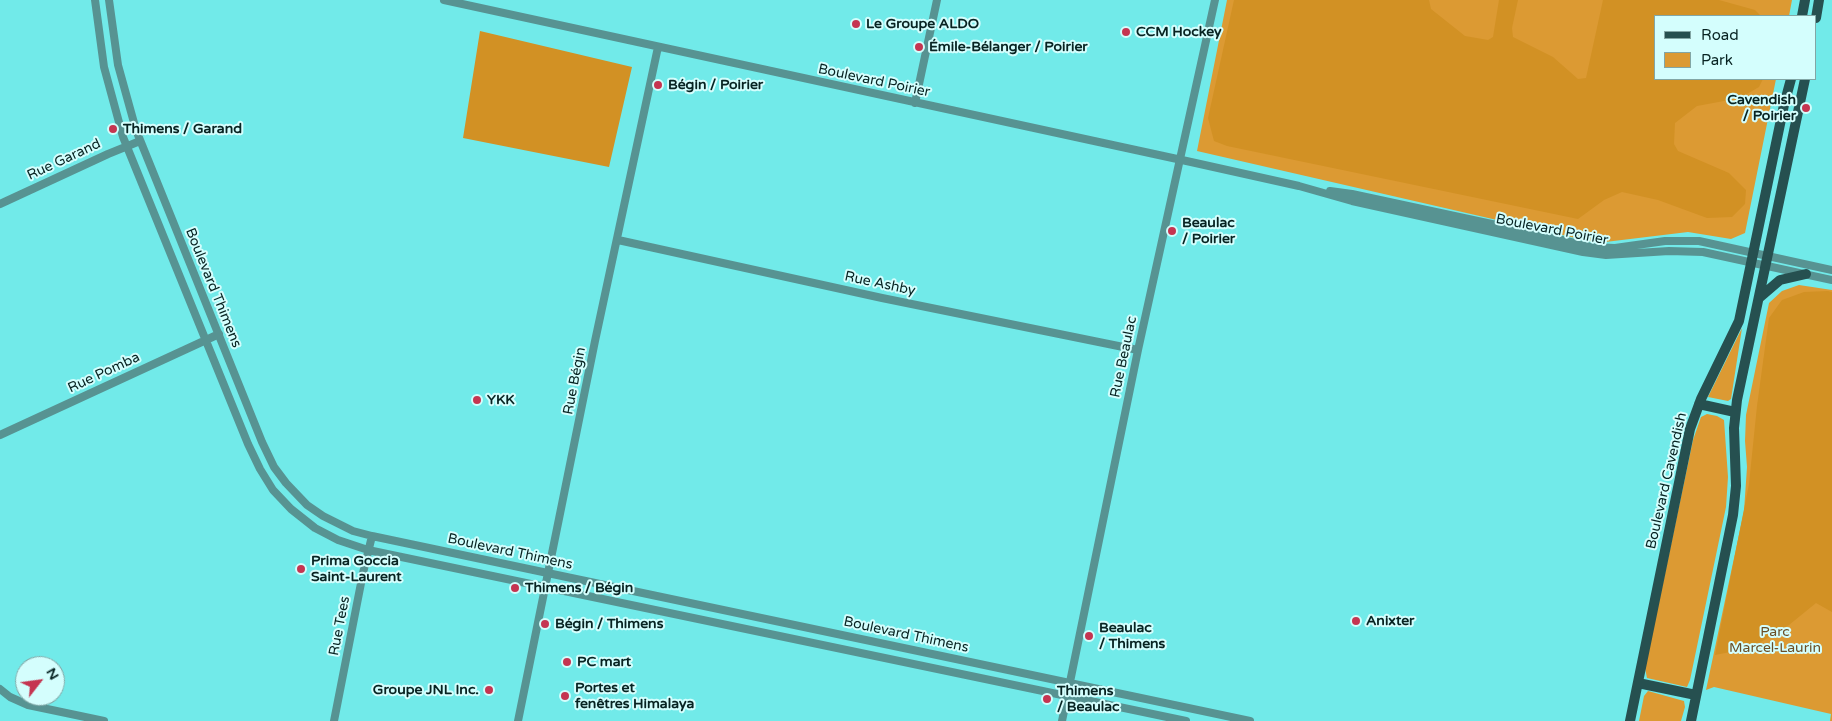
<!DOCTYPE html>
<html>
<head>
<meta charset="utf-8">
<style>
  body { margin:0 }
  #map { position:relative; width:1832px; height:721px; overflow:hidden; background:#71eae9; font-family:"Varela Round",sans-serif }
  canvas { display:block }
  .legend { position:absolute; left:1654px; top:15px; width:162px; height:65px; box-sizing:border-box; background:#d4fefd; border:1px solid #82a6a5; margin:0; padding:6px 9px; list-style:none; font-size:15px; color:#072322 }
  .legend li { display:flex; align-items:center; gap:10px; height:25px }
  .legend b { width:25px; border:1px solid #82a6a5 }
  .north { position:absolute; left:15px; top:656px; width:50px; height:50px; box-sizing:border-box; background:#d4fefd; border:1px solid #82a6a5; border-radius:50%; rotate:60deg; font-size:14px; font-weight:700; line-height:20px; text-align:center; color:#072322 }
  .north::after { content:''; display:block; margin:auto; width:18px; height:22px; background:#c53551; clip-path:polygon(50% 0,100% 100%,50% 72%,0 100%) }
</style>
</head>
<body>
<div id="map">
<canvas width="1832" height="721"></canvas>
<ul class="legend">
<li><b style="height:6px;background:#265050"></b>Road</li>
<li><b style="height:14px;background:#dc9a33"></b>Park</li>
</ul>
<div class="north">N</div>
</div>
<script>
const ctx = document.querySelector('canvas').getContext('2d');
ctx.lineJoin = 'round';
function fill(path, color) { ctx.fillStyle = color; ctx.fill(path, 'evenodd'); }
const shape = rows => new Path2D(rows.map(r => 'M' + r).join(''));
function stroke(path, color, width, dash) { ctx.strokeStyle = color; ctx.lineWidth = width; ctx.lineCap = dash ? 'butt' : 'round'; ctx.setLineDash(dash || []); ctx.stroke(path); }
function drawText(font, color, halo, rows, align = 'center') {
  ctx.font = font + ' "Varela Round",sans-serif'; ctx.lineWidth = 4; ctx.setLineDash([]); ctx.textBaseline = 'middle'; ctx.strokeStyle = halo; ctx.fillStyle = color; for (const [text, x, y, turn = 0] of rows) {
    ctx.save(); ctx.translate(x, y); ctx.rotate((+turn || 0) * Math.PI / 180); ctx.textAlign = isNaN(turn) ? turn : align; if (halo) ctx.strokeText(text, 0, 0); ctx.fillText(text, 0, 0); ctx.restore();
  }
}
fill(shape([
  [1227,0,1792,0,1789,16,1656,16,1656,79,1776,79,1745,233,1731,239,1688,232,1597,243,1197,151],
  [1799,285,1832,290,1832,721,1830,721,1831,714,1714,687,1706,690,1744,511,1747,467,1745,441,1746,415,1769,303,1782,291],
  [1742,328,1731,399,1728,401,1708,397],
  [1707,414,1717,416,1724,420,1728,477,1726,507,1690,680,1687,687,1647,678,1645,668,1693,440,1701,417],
  [1648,691,1684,701,1685,707,1681,721,1639,721,1644,696]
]), '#dc9a33');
fill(shape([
  [1234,0,1429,0,1431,9,1465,36,1488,40,1493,37,1499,0,1518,0,1512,28,1513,37,1553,57,1578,79,1586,78,1603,0,1719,0,1755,10,1761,16,1656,16,1656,79,1763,79,1759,87,1740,98,1697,106,1675,123,1674,144,1678,151,1729,173,1746,190,1745,204,1732,217,1707,218,1658,200,1622,192,1604,200,1578,219,1227,146,1214,141,1208,118],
  [480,31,632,67,609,167,463,138],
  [1828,291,1832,292,1832,612,1816,603,1789,625,1751,648,1715,655,1749,484,1757,406,1769,318,1782,300,1804,292]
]), '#d29124');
stroke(shape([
  [95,0,104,67,123,137,248,444,260,469,273,490,291,509,315,528,338,540,368,550,1186,721],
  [109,0,118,65,136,130,262,442,274,467,286,483,307,505,323,516,353,531,372,536,1250,721],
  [444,0,1191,162,1299,186,1352,201,1583,252,1606,255,1669,251,1703,252,1832,280],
  [915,103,937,0],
  [1330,191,1352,194,1529,232,1591,247,1615,248,1665,241,1699,241,1832,270],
  [0,204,108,154,140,141],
  [618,240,882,298,1138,350],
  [0,435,219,334],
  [0,689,10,697,28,705,104,721],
  [334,721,363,573,372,536],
  [518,721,595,341,658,47],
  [1062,721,1138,350,1215,0]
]), '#579392', 8);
stroke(shape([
  [1802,16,1805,0],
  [1816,18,1819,0],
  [1759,298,1780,280,1806,274],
  [1699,404,1735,412],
  [1638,683,1696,695],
  [1630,721,1690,429,1701,399,1739,321,1784,105,1791,79],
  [1691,721,1733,515,1736,486,1734,428,1737,400,1805,79]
]), '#265050', 10);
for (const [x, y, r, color] of [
  [856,24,5,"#c53551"],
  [1126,32,5,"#c53551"],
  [919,47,5,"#c53551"],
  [658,85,5,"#c53551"],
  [1806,108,5,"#c53551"],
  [113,129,5,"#c53551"],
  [1172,231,5,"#c53551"],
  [477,400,5,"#c53551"],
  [301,569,5,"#c53551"],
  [515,588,5,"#c53551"],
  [1356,621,5,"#c53551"],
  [545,624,5,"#c53551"],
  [1089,636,5,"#c53551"],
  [567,662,5,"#c53551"],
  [489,690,5,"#c53551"],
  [565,696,5,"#c53551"],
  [1047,699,5,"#c53551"]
]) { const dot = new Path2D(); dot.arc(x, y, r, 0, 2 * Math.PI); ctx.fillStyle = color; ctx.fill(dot); stroke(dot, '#d4fefd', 2); }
drawText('bold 14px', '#072322', '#d4fefd', [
  ["Le Groupe ALDO",866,24],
  ["CCM Hockey",1136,32],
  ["Émile-Bélanger / Poirier",929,47],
  ["Bégin / Poirier",668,85],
  ["Cavendish",1796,100,"right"],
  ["/ Poirier",1796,116,"right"],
  ["Thimens / Garand",123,129],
  ["Beaulac",1182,223],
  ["/ Poirier",1182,239],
  ["YKK",487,400],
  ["Prima Goccia",311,561],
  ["Saint-Laurent",311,577],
  ["Thimens / Bégin",525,588],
  ["Anixter",1366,621],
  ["Bégin / Thimens",555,624],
  ["Beaulac",1099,628],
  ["/ Thimens",1099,644],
  ["PC mart",577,662],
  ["Portes et",575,688],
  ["fenêtres Himalaya",575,704],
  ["Groupe JNL Inc.",479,690,"right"],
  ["Thimens",1057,691],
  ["/ Beaulac",1057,707]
], 'left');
drawText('14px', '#072322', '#d4fefd', [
  ["Boulevard Poirier",874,81,12],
  ["Rue Garand",64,160,-25],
  ["Boulevard Poirier",1552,230,11],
  ["Rue Ashby",880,284,12],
  ["Boulevard Thimens",213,288,68],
  ["Rue Beaulac",1124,357,-78],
  ["Rue Pomba",104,373,-25],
  ["Rue Bégin",575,381,-79],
  ["Boulevard Cavendish",1667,481,-77],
  ["Boulevard Thimens",510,552,12],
  ["Rue Tees",340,626,-79],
  ["Boulevard Thimens",906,635,12]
]);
drawText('14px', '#6a4e26', '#d4fefd', [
  ["Parc",1775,632],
  ["Marcel-Laurin",1775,648]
]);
</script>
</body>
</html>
